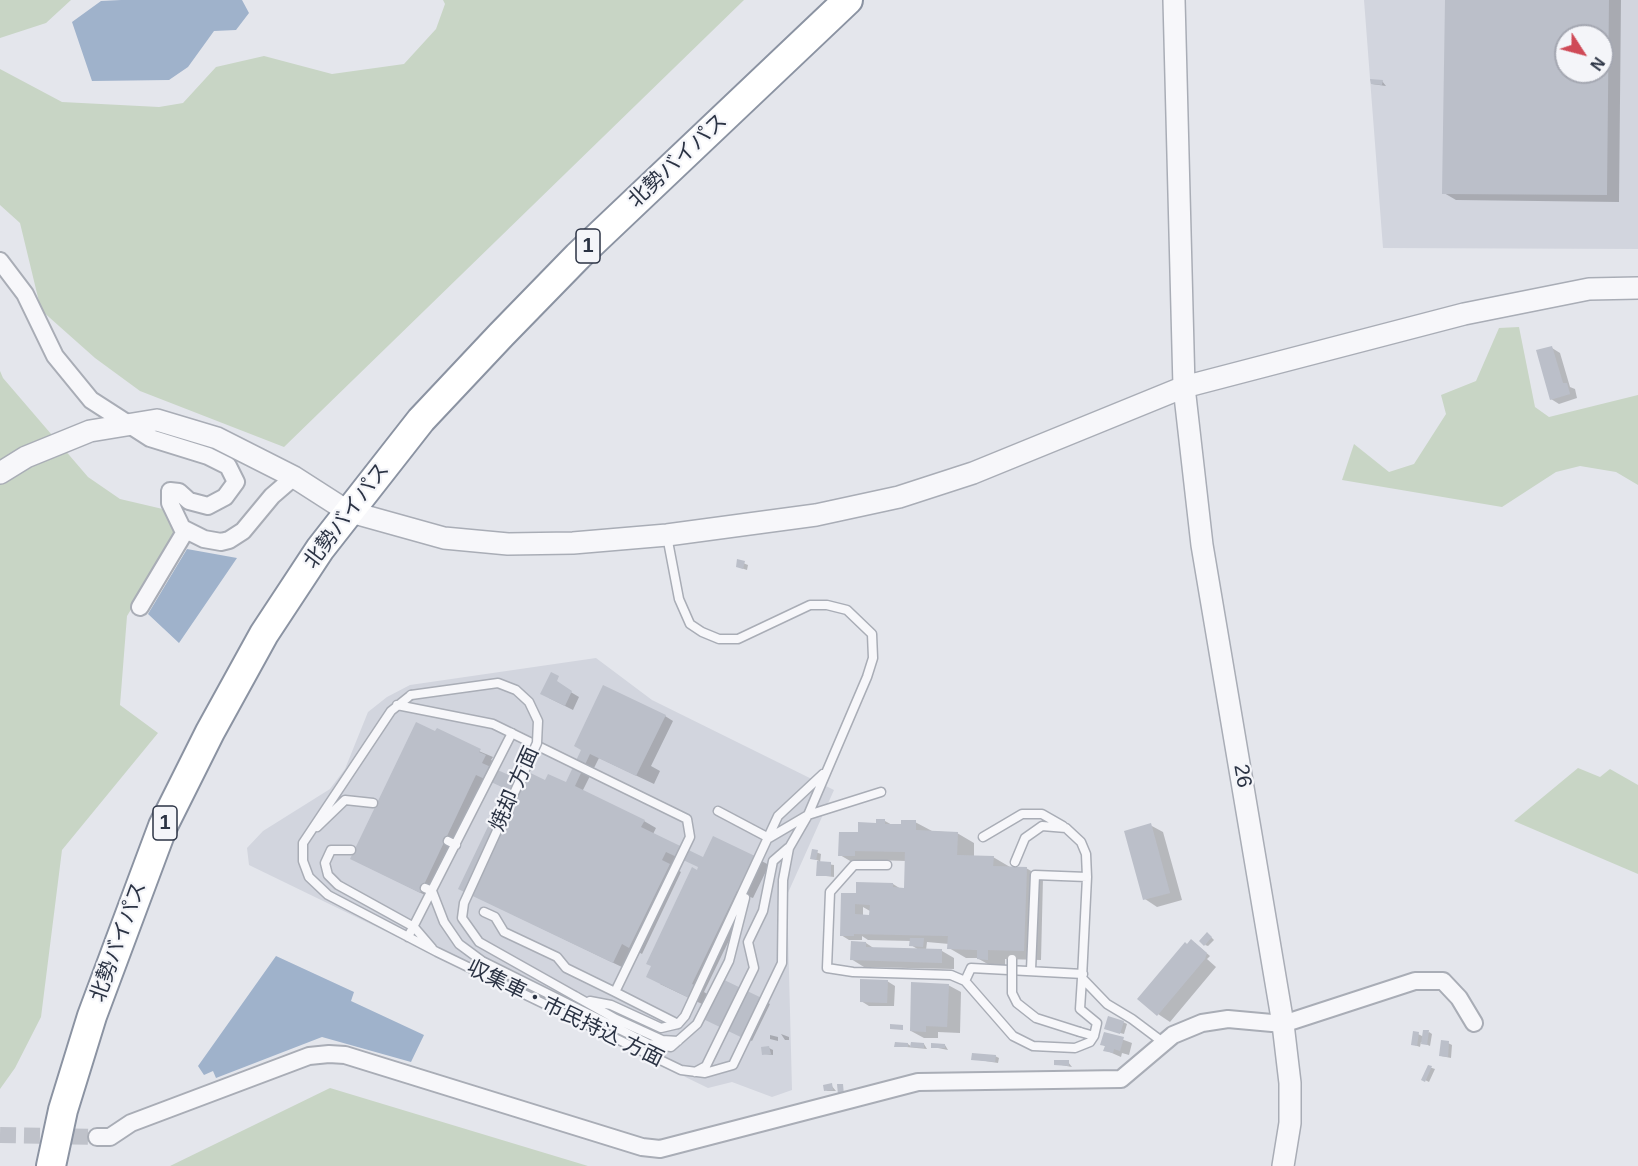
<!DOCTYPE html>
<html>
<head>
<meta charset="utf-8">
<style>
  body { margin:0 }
  #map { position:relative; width:1638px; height:1166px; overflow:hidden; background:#e4e6ec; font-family:Helvetica,sans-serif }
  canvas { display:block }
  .north { position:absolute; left:1554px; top:24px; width:60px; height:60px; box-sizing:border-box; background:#f4f5f9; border:2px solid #a4a7b1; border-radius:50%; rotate:126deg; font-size:16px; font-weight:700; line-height:24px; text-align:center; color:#2b3344 }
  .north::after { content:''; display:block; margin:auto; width:21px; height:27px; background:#cf4a57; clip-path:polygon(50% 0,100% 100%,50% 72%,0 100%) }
</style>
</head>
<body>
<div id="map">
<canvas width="1638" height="1166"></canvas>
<div class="north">N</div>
</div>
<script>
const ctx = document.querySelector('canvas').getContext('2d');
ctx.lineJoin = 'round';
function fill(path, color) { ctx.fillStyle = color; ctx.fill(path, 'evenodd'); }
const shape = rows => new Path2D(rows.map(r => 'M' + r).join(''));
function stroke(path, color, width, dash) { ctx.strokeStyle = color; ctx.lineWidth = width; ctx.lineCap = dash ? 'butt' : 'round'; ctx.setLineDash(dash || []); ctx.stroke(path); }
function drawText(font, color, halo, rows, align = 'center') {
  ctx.font = font + ' Helvetica,"Noto Sans JP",sans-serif'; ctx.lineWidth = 4.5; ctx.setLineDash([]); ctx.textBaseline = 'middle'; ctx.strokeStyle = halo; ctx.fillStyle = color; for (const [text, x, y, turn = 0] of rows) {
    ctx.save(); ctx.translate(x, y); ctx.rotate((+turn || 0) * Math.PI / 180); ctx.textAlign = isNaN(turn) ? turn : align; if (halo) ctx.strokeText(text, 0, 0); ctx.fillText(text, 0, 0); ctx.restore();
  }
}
fill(shape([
  [1364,0,1638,0,1638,249,1383,248],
  [1566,36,1602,36,1602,72,1566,72],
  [596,658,652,700,834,790,787,895,792,1090,772,1097,732,1082,708,1088,249,865,247,848,263,831,330,789,345,769,368,712,387,697,410,685]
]), '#d2d5de');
fill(shape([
  [0,0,71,0,46,23,0,38],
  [443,0,744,0,284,447,140,391,95,358,41,310,20,223,0,205,0,69,62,102,159,107,183,103,216,67,264,56,332,74,404,64,436,29,445,4],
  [1519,327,1535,407,1549,417,1638,395,1638,485,1616,472,1580,466,1556,472,1502,507,1342,480,1354,444,1389,472,1414,464,1446,414,1441,395,1476,381,1499,328],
  [0,371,3,378,88,477,120,499,167,510,177,534,127,616,120,705,158,733,62,850,41,1017,15,1068,0,1089],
  [1578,768,1600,777,1610,769,1638,785,1638,874,1514,821],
  [330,1088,588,1166,170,1166]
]), '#c8d5c5');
fill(shape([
  [121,0,242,0,249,13,236,30,214,31,188,67,169,80,92,81,72,22,101,1],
  [187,549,237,558,179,643,148,614],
  [276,956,354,992,351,1001,424,1035,411,1062,322,1037,216,1078,213,1071,204,1075,198,1066]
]), '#9fb2cb');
fill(shape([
  [1446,0,1621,0,1619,202,1456,200,1444,193],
  [1566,36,1602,36,1602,72,1566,72],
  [1382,81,1386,86,1372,84],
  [1552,348,1560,353,1570,387,1575,389,1577,398,1559,404,1551,399],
  [738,561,748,565,747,570,741,568],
  [549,679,579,697,573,710,549,698],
  [665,716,673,721,651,766,660,771,654,784,599,758,582,792,644,821,656,828,653,834,704,859,756,858,769,865,753,898,750,897,704,992,707,994,702,1004,660,984,700,867,679,857,674,868,681,872,642,954,635,950,626,969,460,889,507,789,489,780,433,899,352,859,436,733,493,757,491,760,497,763,494,770,512,778,572,787,583,750],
  [885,821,894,826,915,822,932,831,957,833,974,843,974,857,993,857,1010,867,1026,868,1043,878,1041,960,1005,959,1005,968,995,968,977,958,966,958,949,948,949,944,927,942,926,950,942,951,954,958,954,969,864,967,851,959,866,943,875,949,919,950,911,945,911,941,868,940,862,936,862,940,849,940,841,935,855,895,893,884,901,889,910,890,906,861,872,860,871,865,857,865,840,855,859,834],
  [863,907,870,911,871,916,863,916],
  [1150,825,1163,832,1182,900,1157,907,1145,899],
  [813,851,821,854,820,863,834,865,834,877,818,875,819,861,812,858],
  [1210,936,1214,940,1208,946,1205,945],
  [1195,943,1210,956,1207,959,1216,967,1170,1022,1158,1014],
  [719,979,770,1004,752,1041,701,1016],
  [887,981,895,986,894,1006,869,1006,861,1001],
  [948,985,961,992,960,1033,938,1032,938,1038,924,1038,911,1031],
  [1123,1022,1127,1024,1124,1034,1109,1030],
  [1429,1032,1432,1034,1430,1046,1421,1042,1420,1047,1412,1044,1418,1034,1424,1037],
  [1105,1033,1132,1043,1129,1055,1122,1053,1121,1057,1105,1050,1106,1047,1102,1044],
  [781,1034,789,1037,789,1040,785,1040],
  [770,1035,778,1037,778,1041,770,1039],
  [1448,1043,1452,1045,1451,1058,1441,1056],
  [908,1044,912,1047,924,1044,927,1049,896,1046],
  [945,1045,948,1050,933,1047],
  [769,1048,773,1050,773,1055,764,1054],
  [995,1056,999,1058,998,1063,973,1059],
  [1068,1062,1072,1067,1056,1064],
  [1429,1067,1435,1069,1429,1082,1423,1079],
  [831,1085,836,1091,826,1091]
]), '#0003');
fill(shape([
  [1445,0,1609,0,1607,195,1442,194],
  [1566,36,1602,36,1602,72,1566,72],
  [1370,79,1383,80,1382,85,1371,84],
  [1552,346,1563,383,1567,383,1570,394,1550,400,1536,350],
  [737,559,745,561,743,569,736,567],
  [551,672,559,676,557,681,572,691,565,706,540,694],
  [603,685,666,715,636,776,590,754,575,786,645,820,641,827,703,857,713,836,757,857,740,892,737,891,692,984,695,985,689,998,646,977,651,966,646,964,692,867,697,870,698,867,666,852,662,860,670,864,629,948,622,944,613,963,458,889,506,789,476,775,420,893,350,859,416,722,435,731,437,728,481,749,479,752,486,755,482,763,511,776,516,766,545,780,548,774,566,782,581,750,574,746],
  [876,819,885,819,885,824,901,824,901,820,916,820,916,830,958,832,957,855,994,856,993,866,1027,867,1024,951,988,950,988,960,977,959,977,950,947,949,948,936,854,934,854,936,840,936,841,893,856,893,856,882,893,883,893,887,904,888,905,852,855,851,855,856,838,856,839,832,858,832,858,822,876,823],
  [855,904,870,905,869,915,855,914],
  [1151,823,1170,893,1143,900,1124,831],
  [812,849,818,850,816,860,810,859],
  [817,861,831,862,831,876,816,876],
  [1207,932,1212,937,1204,946,1199,941],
  [910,938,924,938,923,947,909,946],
  [1191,939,1207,953,1205,959,1157,1016,1137,999,1185,942,1187,944],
  [851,941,866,942,866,947,942,949,942,963,850,960],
  [718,977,768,1001,749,1041,699,1017],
  [860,979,888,980,887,1003,860,1002],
  [911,982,949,984,947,1027,926,1026,926,1032,910,1031],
  [1108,1016,1124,1021,1120,1034,1104,1029],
  [890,1024,903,1025,903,1030,890,1029],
  [1423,1030,1429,1030,1427,1045,1421,1044],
  [1413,1031,1419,1032,1417,1046,1411,1045],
  [1104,1032,1124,1037,1120,1051,1114,1049,1113,1053,1103,1051,1105,1046,1100,1045],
  [1441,1040,1449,1041,1448,1057,1439,1056],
  [895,1042,908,1043,908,1047,894,1047],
  [911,1042,924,1043,924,1048,910,1047],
  [931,1043,945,1044,945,1048,931,1048],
  [769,1046,771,1054,762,1055,761,1047],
  [972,1053,996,1055,995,1062,971,1060],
  [1054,1060,1069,1060,1069,1066,1054,1065],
  [1428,1065,1432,1066,1425,1082,1421,1080],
  [832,1083,833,1090,824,1091,823,1085],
  [837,1084,843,1084,844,1095,838,1095]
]), '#bbbfc9');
stroke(shape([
  [0,1135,97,1137]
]), '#bfc2ca', 16, [16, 8]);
const service = shape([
  [411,695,391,711,303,843,303,861,309,877,328,895,437,952,681,1070,705,1073,733,1065,782,963,783,880,789,848,808,815,867,677,873,658,872,634,847,610,827,605,810,605,738,639,719,639,702,632,690,624,679,599,667,536],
  [397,705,493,724,687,819,690,837,615,992,678,1024,685,1016,778,816,823,774],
  [718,811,769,838,808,815,881,792],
  [317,827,345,800,373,803],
  [983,837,1022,814,1042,814,1063,826],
  [448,841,456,845],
  [351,850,331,850,325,863,328,875,338,885,414,927,432,948],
  [1015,862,1025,838,1042,826,1066,828,1081,842,1086,854,1087,877,1082,978,1107,1004,1132,1019,1164,1043],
  [887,865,854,865,830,892,827,968,853,972,951,975,965,981,1013,1036,1033,1046,1075,1048,1090,1042,1094,1036],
  [425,888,432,891,444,922,459,944,482,961,649,1044,671,1047,697,1024,729,961,745,898],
  [484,912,495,917,504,932,557,957,566,968,615,992],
  [408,937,512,733],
  [1031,970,1035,875,1087,877],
  [965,981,971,968,1083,974],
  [575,996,616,1019,662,1040,678,1041],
  [590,1001,611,1005,661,1028,678,1024],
  [1080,1032,1094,1036,1097,1023,1080,1009,1082,978],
  [695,1072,706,1066,754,968,748,942,763,911,773,861,788,848]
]);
const minor = shape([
  [0,261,25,294,55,356,91,400,150,438,208,456,228,466,236,482,225,497,208,506,189,501,179,492,170,491,170,503,182,528,204,539,221,542,229,540,243,531,272,496,294,477],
  [140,607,186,530],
  [97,1137,110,1137,131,1123,309,1056,329,1054,345,1055,642,1147,660,1149,918,1082,1121,1079,1173,1035,1202,1023,1228,1019,1283,1024,1415,981,1443,981,1459,998,1474,1023]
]);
const tertiary = shape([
  [0,473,26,457,90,431,157,420,217,438,294,477,347,511,444,538,508,544,573,543,667,535,816,515,899,497,973,473,1184,387,1174,0],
  [1283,1166,1290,1123,1290,1083,1283,1024,1202,545,1184,387,1464,314,1589,289,1638,288]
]);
const trunk = shape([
  [51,1166,63,1110,92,1016,163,826,210,732,264,634,320,549,421,420,501,335,578,256,848,0]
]);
stroke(service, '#a9adb6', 11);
stroke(minor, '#a9adb6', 20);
stroke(tertiary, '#a9adb6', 24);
stroke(trunk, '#8b93a2', 32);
stroke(service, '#f7f7fa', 8);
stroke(minor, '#f7f7fa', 16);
stroke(tertiary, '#f7f7fa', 21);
stroke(trunk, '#fff', 28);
const serviceBridge = shape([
  [411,695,498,683,516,690,529,702,538,721,537,743,464,903,462,918,479,942,575,996],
  [1012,959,1012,993,1017,1003,1036,1018,1080,1032]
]);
stroke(serviceBridge, '#a9adb6', 11, []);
stroke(serviceBridge, '#f7f7fa', 8);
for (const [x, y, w] of [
  [588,246,24],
  [165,823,24]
]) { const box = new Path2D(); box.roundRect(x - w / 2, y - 17, w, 34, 4.5); ctx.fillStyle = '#f4f5f9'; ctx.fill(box); stroke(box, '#2b3344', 1.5); }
drawText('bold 20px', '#2b3344', null, [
  ["1",588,246],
  ["1",165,823]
]);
drawText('21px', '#2b3344', '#f4f5f9', [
  ["北勢バイパス",678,161,-43],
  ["北勢バイパス",347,516,-53],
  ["26",1242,776,80],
  ["焼却 方面",515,789,-66],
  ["北勢バイパス",119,942,-70],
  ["収集車・市民持込 方面",565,1014,26]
]);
</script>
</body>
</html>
